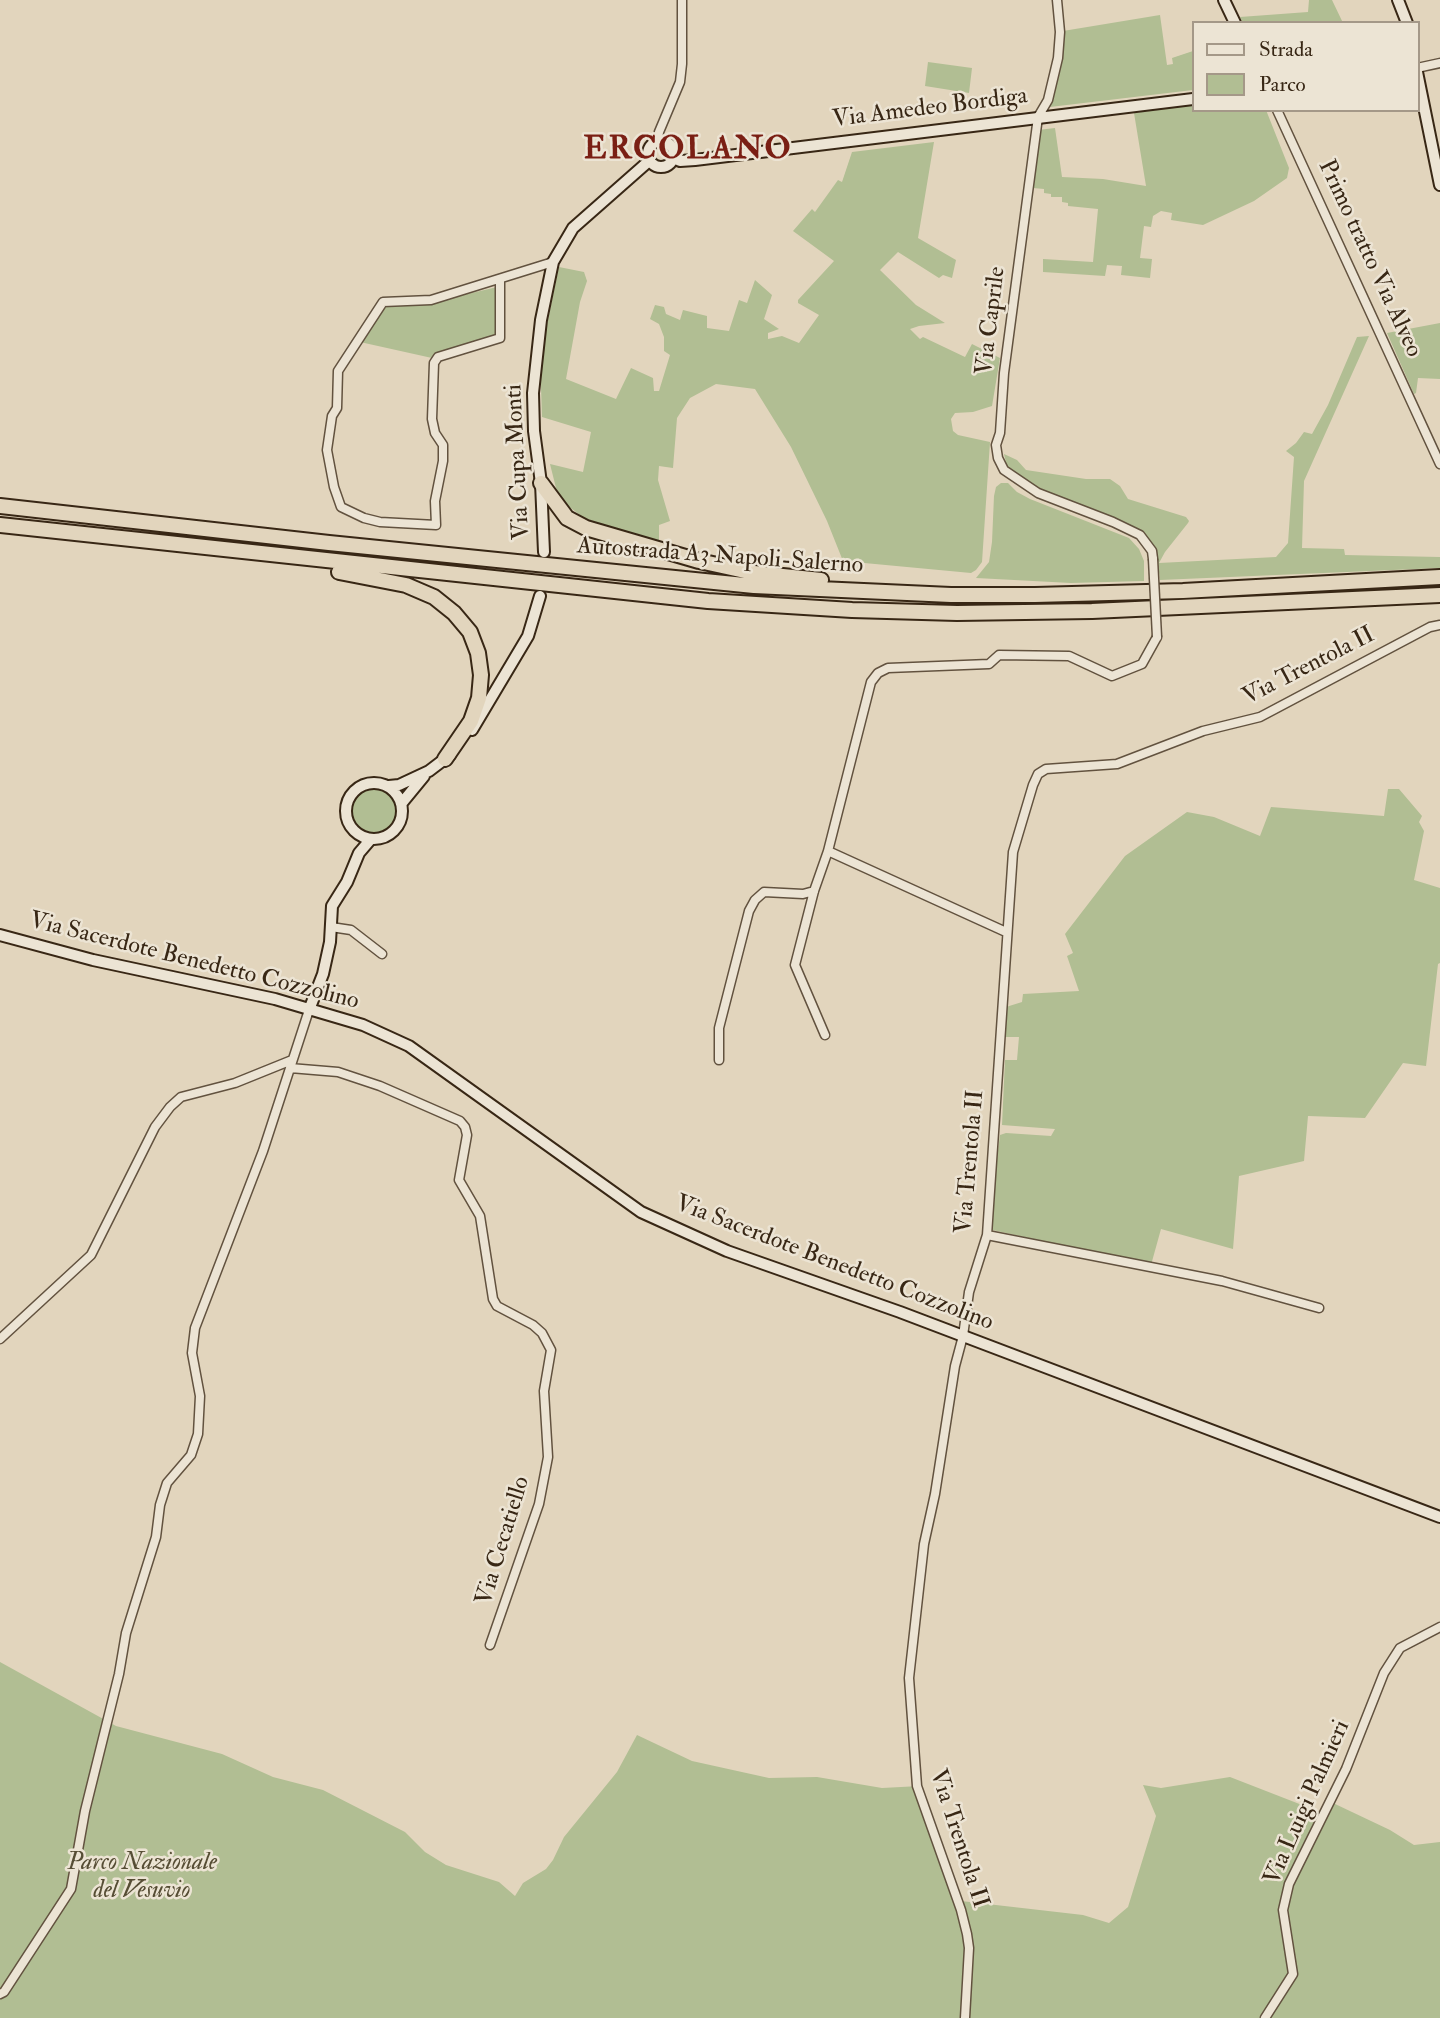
<!DOCTYPE html>
<html>
<head>
<meta charset="utf-8">
<style>
  body { margin:0 }
  #map { position:relative; width:1440px; height:2018px; overflow:hidden; background:#e2d5bd; font-family:"IM FELL Double Pica",serif }
  canvas { display:block }
  .legend { position:absolute; left:1192px; top:21px; width:228px; height:91px; box-sizing:border-box; background:#ece4d4; border:2px solid #a49888; margin:0; padding:9px 12px; list-style:none; font-size:21px; color:#382715 }
  .legend li { display:flex; align-items:center; gap:14px; height:35px }
  .legend b { width:35px; border:2px solid #a49888 }
</style>
</head>
<body>
<div id="map">
<canvas width="1440" height="2018"></canvas>
<ul class="legend">
<li><b style="height:9px;background:#ece4d4"></b>Strada</li>
<li><b style="height:19px;background:#b1be93"></b>Parco</li>
</ul>
</div>
<script>
const ctx = document.querySelector('canvas').getContext('2d');
ctx.lineJoin = 'round';
function fill(path, color) { ctx.fillStyle = color; ctx.fill(path, 'evenodd'); }
const shape = rows => new Path2D(rows.map(r => 'M' + r).join(''));
function stroke(path, color, width, dash) { ctx.strokeStyle = color; ctx.lineWidth = width; ctx.lineCap = dash ? 'butt' : 'round'; ctx.setLineDash(dash || []); ctx.stroke(path); }
function drawText(font, color, halo, rows, align = 'center') {
  ctx.font = font + ' "IM FELL Double Pica",serif'; ctx.lineWidth = 5; ctx.setLineDash([]); ctx.textBaseline = 'middle'; ctx.strokeStyle = halo; ctx.fillStyle = color; for (const [text, x, y, turn = 0] of rows) {
    ctx.save(); ctx.translate(x, y); ctx.rotate((+turn || 0) * Math.PI / 180); ctx.textAlign = isNaN(turn) ? turn : align; if (halo) ctx.strokeText(text, 0, 0); ctx.fillText(text, 0, 0); ctx.restore();
  }
}
fill(shape([
  [1309,0,1332,0,1343,23,1243,23,1240,17,1308,12],
  [1160,15,1167,65,1173,64,1172,58,1193,51,1193,90,1050,107,1058,78,1063,31],
  [928,62,972,68,969,93,925,86],
  [1193,105,1193,110,1266,110,1289,168,1287,178,1254,201,1203,225,1171,220,1172,213,1161,211,1153,216,1151,227,1144,226,1140,258,1152,259,1150,278,1121,275,1122,266,1107,265,1105,276,1043,272,1043,259,1093,262,1098,209,1068,206,1068,203,1062,202,1062,197,1051,197,1051,194,1044,193,1044,189,1033,188,1038,130,1055,128,1062,177,1103,179,1146,186,1134,113],
  [934,142,918,238,956,260,952,278,943,275,939,278,898,252,880,270,916,305,945,323,919,326,910,329,920,339,923,337,965,357,972,344,1000,358,992,406,973,412,955,413,951,419,953,431,958,435,990,442,982,562,976,570,971,573,843,561,827,521,791,447,755,389,716,384,690,398,677,418,673,468,659,466,658,480,670,521,659,525,659,543,584,518,564,503,556,488,550,464,583,472,591,432,542,417,540,358,559,267,584,272,587,281,580,302,566,379,616,399,631,368,653,378,654,391,659,391,670,355,664,351,664,337,659,324,650,319,655,305,664,307,666,314,680,320,683,310,707,316,707,328,729,331,739,300,747,303,755,280,772,295,764,319,779,329,768,333,768,339,782,336,799,343,819,315,798,303,798,300,834,261,793,231,812,209,815,212,838,180,842,182,852,152],
  [497,287,496,334,432,358,360,342,384,307,392,304,417,306],
  [1440,323,1440,379,1418,378,1416,393,1414,394,1387,333],
  [1369,336,1304,481,1302,548,1344,549,1345,555,1440,557,1440,568,1160,580,1158,563,1153,550,1140,532,1126,523,1029,485,1018,478,1007,467,1004,454,1017,460,1026,470,1086,479,1110,479,1120,486,1128,499,1186,517,1189,521,1188,523,1165,552,1159,563,1276,557,1288,543,1294,457,1286,451,1296,443,1304,432,1312,434,1328,405,1357,337],
  [1001,483,1008,483,1017,492,1030,499,1129,538,1139,549,1144,561,1144,581,1071,583,976,578,989,562,992,542,994,496,996,487],
  '352 811a22 22 0 1 1 44 0a22 22 0 1 1-44 0Z',
  [1388,789,1399,789,1422,816,1419,822,1424,831,1414,880,1440,888,1440,963,1438,964,1426,1066,1403,1063,1365,1118,1308,1116,1304,1161,1239,1176,1233,1249,1161,1229,1151,1265,988,1229,1000,1135,1006,1133,1051,1136,1055,1129,1002,1125,1005,1060,1017,1060,1019,1037,1006,1037,1006,1007,1022,1002,1023,994,1079,991,1067,956,1073,953,1065,934,1125,856,1187,812,1214,817,1260,836,1271,807,1384,816],
  [0,1662,116,1726,222,1754,273,1777,323,1790,405,1832,425,1852,446,1865,499,1882,515,1896,523,1883,546,1869,553,1860,564,1837,617,1772,637,1735,692,1761,769,1778,817,1777,882,1788,920,1786,961,1901,1083,1915,1109,1923,1128,1907,1156,1816,1143,1785,1161,1788,1230,1777,1320,1812,1333,1803,1390,1830,1414,1845,1440,1842,1440,2018,0,2018]
]), '#b1be93');
const street = shape([
  [1057,0,1060,32,1058,58,1048,100,1038,117,1004,373,1000,433,996,445,998,458,1004,470,1038,493,1113,522,1140,535,1152,551,1153,559],
  [1417,68,1440,63],
  [1277,110,1440,464],
  [658,141,659,132,680,82,682,64,682,0],
  [500,280,500,338,438,357,434,363,432,419,435,433,443,445,443,461,435,501,436,525,380,522,364,518,341,507,334,487,327,450,332,416,337,408,338,371,383,302,431,300,553,262],
  [331,927,351,930,382,954],
  [1006,932,828,851,871,682,878,673,888,668,989,664,999,655,1069,656,1112,676,1142,664,1157,637],
  [825,1035,795,965,814,891,828,851],
  [719,1060,719,1028,749,911,755,900,764,892,803,894,814,891],
  [290,1068,338,1072,380,1086,460,1121,465,1127,467,1135,459,1180,480,1216,493,1299,497,1306,533,1325,542,1333,551,1350,544,1391,548,1457,539,1504,490,1645],
  [987,1235,1222,1281,1319,1308],
  [0,1339,91,1255,155,1127,170,1107,181,1097,235,1083,292,1060],
  [0,1994,4,1992,71,1889,85,1811,119,1674,126,1633,156,1537,160,1505,167,1483,191,1455,198,1434,200,1396,192,1353,195,1328,263,1151,309,1010],
  [965,2018,969,1948,967,1934,961,1910,917,1786,909,1678,924,1544,935,1494,955,1366,963,1336,969,1292,987,1235,1013,852,1033,785,1038,774,1046,769,1117,764,1203,731,1260,717,1430,627,1440,625],
  [1265,2018,1293,1974,1283,1910,1289,1884,1346,1769,1384,1673,1400,1648,1440,1627]
]);
const secondary = shape([
  [1224,0,1235,23],
  [1398,0,1407,23],
  [1417,72,1440,185],
  '648 154a13 13 0 1 1 26 0a13 13 0 1 1-26 0Z',
  [673,158,680,161,695,160,1193,99],
  [544,552,541,483,534,431,533,393,541,320,553,262,573,228,649,161],
  [472,730,528,636,540,596],
  '346 811a28 28 0 1 1 56 0a28 28 0 1 1-56 0Z',
  [389,786,399,785,429,771,450,755],
  [401,804,424,776],
  [0,935,93,960,275,999,363,1025,409,1046,641,1212,727,1251,900,1312,1440,1517],
  [309,1010,323,974,330,942,332,906,347,882,359,853,371,839]
]);
const highway = shape([
  [541,483,567,518,586,528,699,561,754,573,821,580],
  [0,506,329,543,754,586,951,595,1035,595,1183,591,1440,577],
  [0,525,708,601,852,610,957,613,1092,611,1440,595],
  [339,572,406,585,434,597,454,613,470,632,478,653,481,675,479,698,471,721,445,759]
]);
stroke(street, '#62523f', 11);
stroke(secondary, '#382715', 14);
stroke(highway, '#382715', 18);
stroke(street, '#ece4d4', 8);
stroke(secondary, '#ece4d4', 10);
stroke(highway, '#e2d5bd', 14);
const streetBridge = shape([
  [1153,559,1157,637]
]);
stroke(streetBridge, '#62523f', 11, []);
stroke(streetBridge, '#ece4d4', 8);
drawText('24px', '#382715', '#ece4d4', [
  ["Via Amedeo Bordiga",930,109,-7],
  ["Primo tratto Via Alveo",1369,259,65],
  ["Via Caprile",992,321,-83],
  ["Via Cupa Monti",519,462,-93],
  ["Autostrada A3 Napoli-Salerno",720,557,4],
  ["Via Trentola II",1309,667,-27],
  ["Via Sacerdote Benedetto Cozzolino",194,962,14],
  ["Via Trentola II",971,1162,-85],
  ["Via Sacerdote Benedetto Cozzolino",834,1264,21],
  ["Via Cecatiello",504,1541,-73],
  ["Via Luigi Palmieri",1308,1803,-66],
  ["Via Trentola II",958,1839,72]
]);
drawText('italic 24px', '#564d34', '#ece4d4', [
  ["Parco Nazionale",142,1864],
  ["del Vesuvio",142,1892]
]);
ctx.letterSpacing = '2px';
drawText('bold 32px', '#7a1f14', '#ece4d4', [
  ["ERCOLANO",688,151]
]);
ctx.letterSpacing = '0px';
</script>
</body>
</html>
